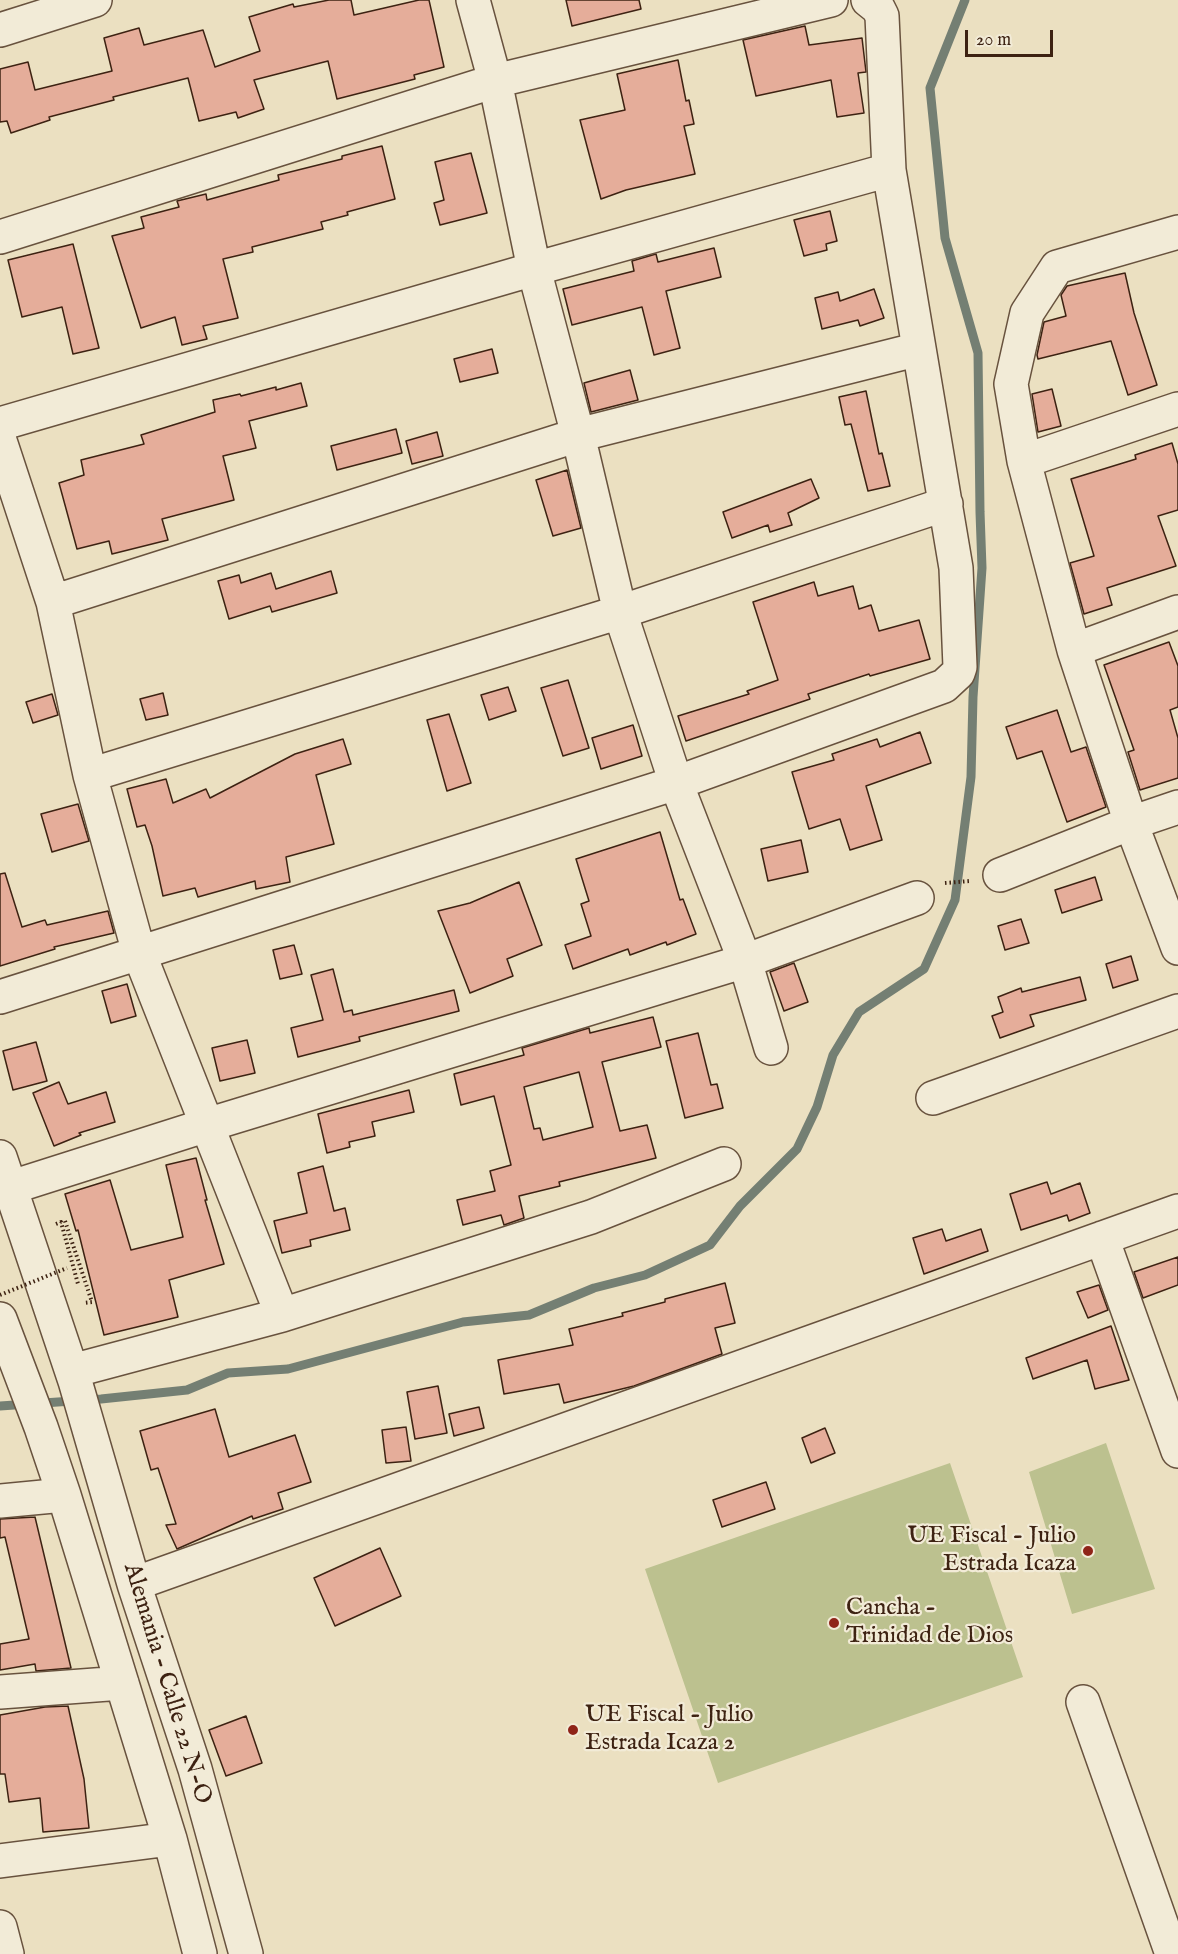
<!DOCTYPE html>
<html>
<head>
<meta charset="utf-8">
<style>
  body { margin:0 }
  #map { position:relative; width:1178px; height:1954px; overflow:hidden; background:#ebe0c1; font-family:"IM FELL English",serif }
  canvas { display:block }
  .scale { position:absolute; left:965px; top:30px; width:88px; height:27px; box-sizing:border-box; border:3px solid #3d2212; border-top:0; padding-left:8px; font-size:18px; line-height:21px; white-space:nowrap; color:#3d2212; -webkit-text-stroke:4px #f2ebd7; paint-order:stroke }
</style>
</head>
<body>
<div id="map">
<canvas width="1178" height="1954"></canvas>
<div class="scale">20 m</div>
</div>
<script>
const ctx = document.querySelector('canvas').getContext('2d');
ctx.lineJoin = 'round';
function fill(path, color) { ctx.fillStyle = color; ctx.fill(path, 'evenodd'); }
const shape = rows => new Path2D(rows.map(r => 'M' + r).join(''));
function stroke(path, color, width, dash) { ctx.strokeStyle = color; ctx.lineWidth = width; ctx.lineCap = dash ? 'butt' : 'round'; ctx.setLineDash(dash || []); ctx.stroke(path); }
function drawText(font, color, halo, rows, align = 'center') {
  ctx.font = font + ' "IM FELL English",serif'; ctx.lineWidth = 4.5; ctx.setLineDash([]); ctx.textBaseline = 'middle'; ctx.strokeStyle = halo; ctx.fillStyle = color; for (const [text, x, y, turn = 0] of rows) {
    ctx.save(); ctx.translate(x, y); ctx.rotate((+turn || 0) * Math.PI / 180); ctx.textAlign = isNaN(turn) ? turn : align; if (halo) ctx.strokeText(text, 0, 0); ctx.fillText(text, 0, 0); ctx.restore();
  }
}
fill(shape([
  [1106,1443,1155,1589,1072,1614,1029,1472],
  [950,1463,1023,1677,718,1783,645,1569]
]), '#bcc18f');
stroke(shape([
  [0,1406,101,1399,187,1390,228,1373,288,1369,463,1322,529,1315,594,1288,645,1275,710,1245,740,1206,797,1149,817,1107,833,1055,859,1012,924,969,955,900,971,777,973,697,982,568,980,512,978,353,945,238,930,88,965,0]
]), '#747f73', 9);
const building = shape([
  [329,0,351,0,354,15,419,0,429,0,444,67,414,75,415,79,337,99,328,61,254,80,264,109,238,118,236,112,199,121,188,78,113,97,114,100,49,117,50,120,11,133,7,121,0,122,0,69,28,62,35,90,112,71,104,38,139,28,144,45,203,30,215,67,260,51,249,17,293,4,294,7,329,0],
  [566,0,639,0,641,9,572,26,566,0],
  [805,26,809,45,862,38,866,72,858,73,864,113,837,117,831,80,756,96,743,40,805,26],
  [678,60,686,101,689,100,694,124,684,126,695,174,626,190,601,199,580,120,625,110,617,74,678,60],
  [382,146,395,199,347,212,348,215,321,222,323,229,252,247,253,252,223,259,238,318,203,326,207,339,182,345,175,317,141,328,112,236,144,228,141,217,179,207,177,201,206,194,207,200,279,180,278,175,342,159,342,156,382,146],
  [471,153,487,213,440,225,434,203,444,200,435,162,471,153],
  [830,211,837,241,826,244,827,250,804,256,794,220,830,211],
  [73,244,99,348,73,354,62,307,22,317,8,260,73,244],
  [714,248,721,277,666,291,680,348,654,355,642,307,572,325,563,289,634,271,632,261,656,254,658,262,714,248],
  [1125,273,1134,313,1157,385,1128,395,1111,341,1038,359,1037,355,1044,322,1066,316,1061,295,1067,286,1125,273],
  [874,289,884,318,860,326,858,320,822,329,815,298,838,292,840,301,874,289],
  [492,349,498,373,460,382,454,359,492,349],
  [630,370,638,400,591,412,584,383,630,370],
  [301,383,307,406,249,421,256,448,223,456,234,500,162,519,168,540,112,554,109,541,77,549,59,483,84,475,81,460,144,444,141,435,215,412,213,400,240,394,241,396,276,387,276,390,301,383],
  [1052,389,1061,426,1038,432,1032,394,1052,389],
  [866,391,879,454,882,453,890,486,868,491,851,424,845,425,839,397,866,391],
  [396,429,402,453,337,470,331,446,396,429],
  [437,432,443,456,412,464,406,441,437,432],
  [1172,443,1178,464,1178,510,1158,516,1176,566,1107,588,1112,605,1084,614,1070,563,1094,556,1071,479,1136,459,1135,455,1172,443],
  [567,470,581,528,553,536,536,480,567,470],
  [811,479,819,498,788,513,792,525,770,532,768,525,732,538,723,512,811,479],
  [331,571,337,593,272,612,270,606,229,619,218,581,239,575,241,583,271,573,276,589,331,571],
  [814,582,818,596,853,586,859,609,871,605,879,631,919,620,930,659,870,676,869,674,808,694,810,699,686,741,678,716,749,694,747,691,778,680,753,602,814,582],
  [1169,642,1178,666,1178,707,1170,710,1178,738,1178,778,1140,790,1128,752,1134,750,1104,665,1169,642],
  [568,680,589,748,563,756,541,688,568,680],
  [508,687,516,711,489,720,481,695,508,687],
  [163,693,168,715,146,720,140,699,163,693],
  [52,694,58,715,33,723,26,702,52,694],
  [1057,710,1071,752,1086,747,1106,807,1067,822,1042,751,1017,759,1006,727,1057,710],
  [449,714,471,783,447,791,427,720,449,714],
  [633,725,642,756,601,769,592,738,633,725],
  [920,732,931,763,866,786,882,840,850,850,840,819,809,829,792,772,834,760,832,754,877,739,880,747,920,732],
  [343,739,351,764,316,775,334,844,286,857,290,882,256,889,255,881,198,897,195,888,163,896,152,846,145,825,137,827,127,789,166,779,173,803,206,789,210,798,295,754,343,739],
  [78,804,89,841,52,852,41,814,78,804],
  [660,832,680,900,683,899,696,934,667,945,666,942,630,955,628,949,573,969,565,945,591,936,581,904,589,901,576,859,660,832],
  [801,840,808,872,768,881,761,849,801,840],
  [5,873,22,927,45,920,47,925,108,911,114,933,54,947,55,949,0,966,0,874,5,873],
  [1095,877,1102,900,1062,913,1055,890,1095,877],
  [519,882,542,945,507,959,513,976,470,993,438,911,470,903,519,882],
  [1021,919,1029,943,1005,950,998,926,1021,919],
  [294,945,302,974,280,979,273,950,294,945],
  [1131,956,1138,980,1113,988,1106,964,1131,956],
  [794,963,808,1002,784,1011,770,972,794,963],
  [333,969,344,1012,352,1010,353,1015,454,990,459,1011,359,1037,360,1041,298,1057,291,1028,323,1020,311,975,333,969],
  [1080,977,1086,1000,1030,1015,1034,1026,1000,1038,992,1016,1003,1012,998,997,1021,988,1022,992,1080,977],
  [127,984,136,1016,111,1023,102,991,127,984],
  [653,1017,661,1047,602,1062,620,1131,647,1125,656,1158,559,1182,560,1186,519,1196,524,1218,504,1225,501,1215,463,1225,457,1200,495,1191,490,1171,511,1165,494,1096,461,1105,454,1074,524,1055,522,1048,589,1028,590,1033,653,1017],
  [579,1072,593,1127,543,1140,540,1128,534,1129,524,1087,579,1072],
  [698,1033,711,1085,717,1084,723,1108,685,1118,666,1041,698,1033],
  [247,1040,255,1073,220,1081,212,1048,247,1040],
  [36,1042,47,1081,13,1090,3,1051,36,1042],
  [59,1082,68,1104,106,1092,115,1122,79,1133,81,1135,54,1146,33,1093,59,1082],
  [409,1090,414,1112,372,1122,375,1136,349,1142,350,1147,327,1153,318,1114,409,1090],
  [196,1158,207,1200,205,1200,224,1264,169,1280,178,1317,104,1335,78,1230,76,1231,65,1194,110,1180,131,1250,183,1237,166,1165,196,1158],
  [323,1166,334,1211,345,1208,350,1230,310,1240,311,1246,282,1253,274,1221,307,1213,298,1173,323,1166],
  [1047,1182,1051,1194,1080,1183,1090,1213,1069,1221,1067,1215,1021,1230,1010,1194,1047,1182],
  [942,1229,946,1241,981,1229,988,1251,924,1274,913,1238,942,1229],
  [1178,1257,1178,1285,1143,1298,1134,1272,1178,1257],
  [725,1283,735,1323,715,1328,722,1354,634,1386,564,1403,559,1384,504,1394,498,1360,573,1345,569,1329,623,1316,622,1313,665,1302,665,1299,725,1283],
  [1099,1285,1108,1310,1088,1318,1077,1292,1099,1285],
  [1111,1326,1129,1380,1095,1389,1087,1360,1033,1379,1026,1358,1111,1326],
  [438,1386,447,1433,415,1439,407,1392,438,1386],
  [479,1407,484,1428,454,1436,449,1414,479,1407],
  [215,1409,229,1457,295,1435,311,1482,278,1493,283,1509,253,1519,252,1516,177,1549,166,1525,176,1524,158,1468,151,1470,140,1431,215,1409],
  [406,1427,411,1461,386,1463,382,1430,406,1427],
  [825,1428,835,1453,811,1463,802,1438,825,1428],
  [766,1482,775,1509,722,1527,713,1500,766,1482],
  [35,1517,71,1668,36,1671,35,1664,0,1670,0,1644,29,1639,5,1537,0,1538,0,1519,35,1517],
  [380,1548,401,1596,335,1626,314,1578,380,1548],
  [68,1706,84,1779,89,1828,43,1832,40,1798,9,1802,5,1774,0,1774,0,1715,45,1707,68,1706],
  [246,1716,262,1763,226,1776,209,1730,246,1716]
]);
fill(building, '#e5ad9a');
stroke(building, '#3d2212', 1.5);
const minor = shape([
  [473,0,495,81,534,269,578,435,620,612,676,783,745,961,771,1048],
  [868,0,878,8,882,16,889,170],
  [0,30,95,0],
  [1178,232,1057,267,1027,313,1011,384,1024,461,1074,650,1131,823,1178,948],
  [0,237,495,81,831,0],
  [0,424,534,269,889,170,956,568,960,667,958,673,944,686,676,783,0,997],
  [0,441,53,602,90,775,139,953,282,1315],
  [1024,461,1178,409],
  [53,602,578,435,919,349],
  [1074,650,1178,612],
  [90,775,620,612,946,504],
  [1000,875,1131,823,1178,807],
  [933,1098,1178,1011],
  [0,1157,75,1381,134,1584,195,1769,246,1954],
  [12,1187,207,1125,745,961,917,898],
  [1102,1238,1178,1451],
  [0,1319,41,1427,64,1495,170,1839,200,1954],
  [72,1371,282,1315,591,1217,724,1164],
  [0,1501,64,1495],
  [134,1584,1178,1211],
  [0,1692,122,1683],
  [1083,1702,1172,1954],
  [0,1861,170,1839],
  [0,1927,7,1954]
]);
stroke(minor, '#68523e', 36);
stroke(shape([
  [945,883,970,881],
  [65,1221,92,1302,83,1303],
  [56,1224,61,1222,78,1284]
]), '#3d2212', 4, [1.5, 3]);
stroke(minor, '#f2ebd7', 33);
stroke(shape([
  [0,1295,67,1268]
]), '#3d2212', 4, [1.5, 3]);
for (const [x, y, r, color] of [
  [1088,1551,6,"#8f2418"],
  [834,1623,6,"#8f2418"],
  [573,1730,6,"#8f2418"]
]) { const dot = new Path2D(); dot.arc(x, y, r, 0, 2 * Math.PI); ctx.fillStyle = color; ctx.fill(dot); stroke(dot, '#f2ebd7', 2); }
drawText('24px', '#3d2212', '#f2ebd7', [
  ["UE Fiscal - Julio",1076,1537,"right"],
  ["Estrada Icaza",1076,1565,"right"],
  ["Cancha -",846,1609],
  ["Trinidad de Dios",846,1637],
  ["UE Fiscal - Julio",585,1716],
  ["Estrada Icaza 2",585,1744]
], 'left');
drawText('24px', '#3d2212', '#f2ebd7', [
  ["Alemania - Calle 22 N-O",166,1684,73]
]);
</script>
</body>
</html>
